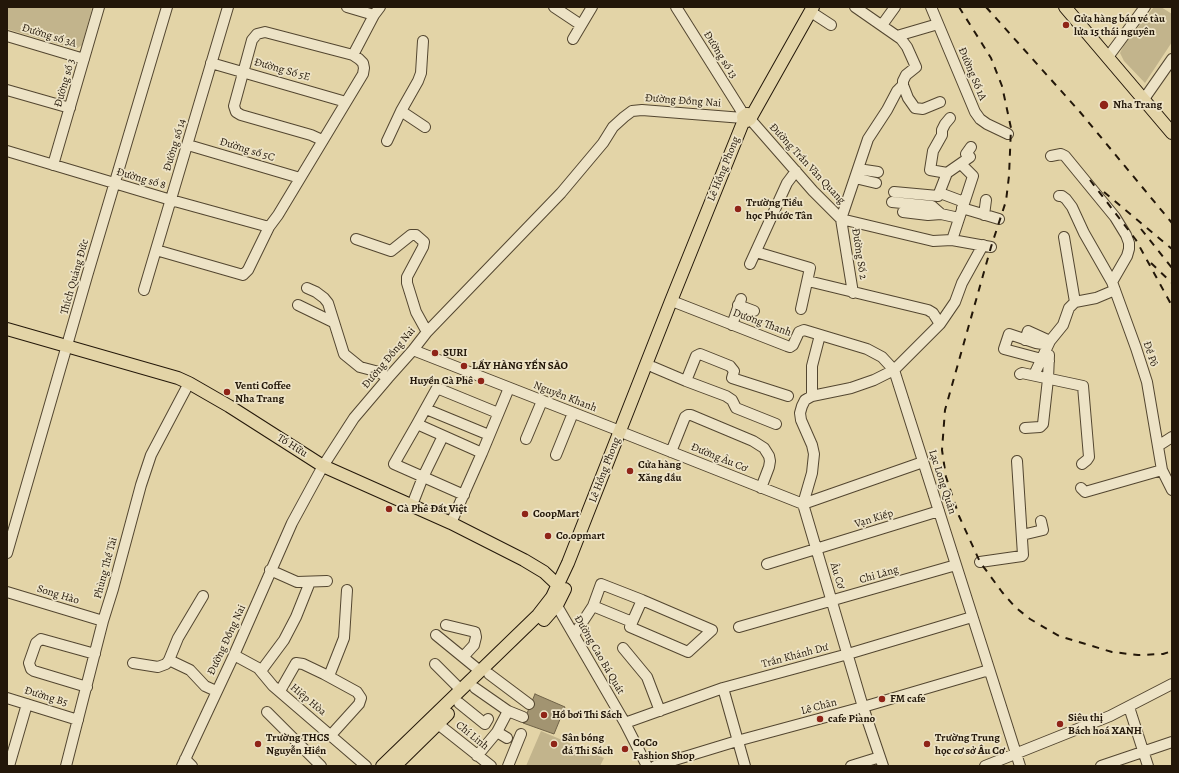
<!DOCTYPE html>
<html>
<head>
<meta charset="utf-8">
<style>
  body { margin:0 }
  #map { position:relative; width:1179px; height:773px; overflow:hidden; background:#e3d4a7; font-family:Alegreya,serif }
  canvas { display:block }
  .frame { position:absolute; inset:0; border:8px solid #231709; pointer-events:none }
</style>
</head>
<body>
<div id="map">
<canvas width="1179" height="773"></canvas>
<div class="frame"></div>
</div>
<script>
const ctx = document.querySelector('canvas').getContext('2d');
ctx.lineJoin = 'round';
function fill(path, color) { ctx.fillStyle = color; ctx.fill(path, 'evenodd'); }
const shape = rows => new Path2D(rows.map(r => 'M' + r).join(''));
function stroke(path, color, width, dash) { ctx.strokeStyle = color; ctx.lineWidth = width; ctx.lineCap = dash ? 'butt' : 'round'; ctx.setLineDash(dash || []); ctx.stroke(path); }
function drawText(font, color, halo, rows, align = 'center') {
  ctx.font = font + ' Alegreya,serif'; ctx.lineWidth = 3.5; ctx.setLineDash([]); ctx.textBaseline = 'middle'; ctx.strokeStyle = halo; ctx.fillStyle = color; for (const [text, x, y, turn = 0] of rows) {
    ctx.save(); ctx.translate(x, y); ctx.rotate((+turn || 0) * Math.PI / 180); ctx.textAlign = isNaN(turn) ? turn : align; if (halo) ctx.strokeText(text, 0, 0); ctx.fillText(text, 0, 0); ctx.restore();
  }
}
fill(shape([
  [7,7,91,7,92,9,82,45,76,49,7,29],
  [1154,7,1161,7,1172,14,1172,42,1145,83,1124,61,1120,53,1124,45],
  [541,731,604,758,600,766,526,766]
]), '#c2b48c');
const water = shape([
  [535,694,565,707,554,734,523,723,535,694]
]);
fill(water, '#a29471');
stroke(water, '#6f6247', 1);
const minor = shape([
  [347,7,374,15],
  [554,7,581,25],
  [676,7,744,115],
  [855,7,901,39,907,47,916,67,906,75,903,81,903,85,908,98,915,108,923,109,940,102],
  [931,7,975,112,980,119,987,124,1008,134],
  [811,12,831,25],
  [882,25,895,7],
  [7,36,84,59],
  [897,36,938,24],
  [573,39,592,7],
  [353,55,374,15,380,7],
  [1108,57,1145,7],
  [211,63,346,102],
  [7,90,70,108],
  [1144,99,1172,59],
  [401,111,425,127],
  [950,118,945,124,942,130,942,135,933,151,930,170,947,173,970,157,966,154,971,147],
  [750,119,813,191,841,219,933,241,952,240,991,247],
  [387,141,401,111,418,81,421,73,423,41],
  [188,145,300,178],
  [7,151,171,200,269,227],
  [1051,156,1061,154,1065,156,1115,217,1126,235,1129,243,1129,249,1127,256,1112,282],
  [53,165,99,7],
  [858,169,878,172],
  [855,178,876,183],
  [894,192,938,196,947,173],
  [940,193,964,202],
  [1059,196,1062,196,1066,199,1072,207,1084,233,1112,282,1136,348,1147,382,1162,470,1172,490],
  [892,202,932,206,941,214,959,218],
  [962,208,999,219],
  [903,212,928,215,941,214],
  [984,215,986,200],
  [1064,237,1075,302],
  [356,239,391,251,411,235,416,235,424,242,423,247,407,277,407,283,416,312,427,332],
  [952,240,973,176,961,164],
  [156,250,243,275,248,270,269,227,278,215,363,74,364,68,363,63,359,59,353,55,265,32,257,34,252,40,234,106,236,112,241,115,311,135,322,140],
  [756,252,810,268,801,309],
  [750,264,787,183,796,171],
  [808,281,928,310,933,313,940,324],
  [307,288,316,292,324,298,328,303,344,354,360,367,379,372,388,378],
  [144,290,228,7],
  [853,293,841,219,868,139,887,110,897,91,903,85],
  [677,303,787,346,790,347,793,345,799,332,804,330,867,349,882,357,894,370,1020,766],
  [298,305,333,322],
  [738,305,754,311],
  [732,325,741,299],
  [1025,340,1028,331,1050,341],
  [413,350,620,431],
  [1049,361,1004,349,1009,334,1036,343,1043,344,1050,341],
  [653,367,686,381,726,396,732,400,736,408,776,424],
  [1020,374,1022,373,1083,386,1089,457,1087,460,1082,464],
  [1034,375,1050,341,1063,325,1069,308,1075,302,1096,298,1115,290],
  [686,381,696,356,700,354,730,366,734,371,732,378,788,396],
  [812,396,812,366,820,335],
  [426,409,489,435],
  [417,424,482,453],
  [1025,428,1040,427,1043,424,1048,379,1049,355],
  [626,434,803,504,923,462],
  [526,439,542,401],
  [1158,446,1172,437],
  [671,452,685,417,688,415,691,415,753,441,764,448,769,456,770,461,769,467,761,488],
  [556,455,573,413],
  [1081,488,1085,492,1162,470],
  [464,495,394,464,417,424,437,388,498,413],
  [412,505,423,477,443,436],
  [451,523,482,453,509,388],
  [1022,535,1043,530,1041,521],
  [7,553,87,276,167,7],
  [980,562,1022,556,1023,555,1017,461],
  [767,564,939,511],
  [270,570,297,582,327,581],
  [7,592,103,621],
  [553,599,625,723,647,766],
  [593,606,632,622],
  [446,625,475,632,476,637,474,645,463,657],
  [739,627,956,565],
  [436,635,480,671],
  [574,635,593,606,601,584,642,600,712,630,688,652,630,627,642,600],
  [623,648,647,677,660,711],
  [234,655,258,668,273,686,366,766],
  [169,660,190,670,205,686,216,691],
  [133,663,158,667,166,664,169,660,178,638,203,596],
  [435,664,461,690],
  [261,671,284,640,296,617,310,582],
  [489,674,529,704],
  [329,676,344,638,347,590],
  [87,687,34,671,31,669,29,663,36,643,41,639,95,654],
  [475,688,508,711,523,717],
  [723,688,745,766],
  [280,691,296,663,303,664,324,674,357,692,361,698,359,704,331,735],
  [7,698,78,720],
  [459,703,485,724,488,719],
  [1129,707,1148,766],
  [267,712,321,766],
  [625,723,723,688,848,654,972,617],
  [438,724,491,766],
  [497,732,507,738],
  [477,756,497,732,508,711],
  [185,759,192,766],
  [9,766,27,704],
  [66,766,103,621,113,589,141,485,151,455,189,383],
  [182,766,234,655,292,523,323,466,354,418,388,378,413,350,427,332,561,193,603,143,613,127,624,117,632,111,642,110,743,118],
  [508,766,521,734],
  [655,766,737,741,863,707,989,670],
  [851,766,880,757],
  [883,766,863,707,803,504,812,473,814,454,812,445,801,420,800,413,802,406,805,400,812,396,851,388,874,380,894,370,940,324,955,302,962,283,983,245],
  [985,766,1110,716,1172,684],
  [1101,766,1172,742]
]);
const major = shape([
  [1065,7,1172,133],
  [747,121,750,119,813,7],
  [7,329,178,378,189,383,229,406,323,466,451,523,524,560,544,572,563,590],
  [544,620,557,605,565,589],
  [382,766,538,615,552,597,568,563,671,301,744,120,743,117,747,114,750,117],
  [395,766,448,714]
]);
stroke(minor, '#534630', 12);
stroke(major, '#231709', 14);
stroke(minor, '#ede3c6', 10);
stroke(major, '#e3d4a7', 12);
stroke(shape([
  [959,7,991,58,1002,86,1011,128,1009,176,1006,201,991,247,945,410,942,450,946,477,959,516,980,562,1002,592,1015,607,1030,619,1059,636,1112,652,1138,655,1163,654,1172,651],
  [986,7,1080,112,1172,223],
  [1090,180,1136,240,1172,306],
  [1104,192,1172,249],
  [1141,229,1172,268],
  [1151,263,1172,283]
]), '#231709', 2, [7, 7]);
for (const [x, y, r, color] of [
  [1066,25,4,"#8f2418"],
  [1104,105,5,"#8f2418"],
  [738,209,4,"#8f2418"],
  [435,353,4,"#8f2418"],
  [464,366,4,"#8f2418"],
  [481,381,4,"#8f2418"],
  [227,392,4,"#8f2418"],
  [630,471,4,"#8f2418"],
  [389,509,4,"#8f2418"],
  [525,514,4,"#8f2418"],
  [548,536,4,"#8f2418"],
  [882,699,4,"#8f2418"],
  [544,715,4,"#8f2418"],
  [820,719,4,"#8f2418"],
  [1060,724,4,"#8f2418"],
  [258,744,4,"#8f2418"],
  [554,744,4,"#8f2418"],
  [927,744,4,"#8f2418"],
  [625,749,4,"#8f2418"]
]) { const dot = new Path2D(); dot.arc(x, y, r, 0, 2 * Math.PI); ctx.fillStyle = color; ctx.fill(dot); stroke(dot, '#ede3c6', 1.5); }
drawText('bold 11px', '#231709', '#ede3c6', [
  ["Cửa hàng bán vé tàu",1074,19],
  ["lửa 15 thái nguyên",1074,32],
  ["Nha Trang",1113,105],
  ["Trường Tiểu",746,203],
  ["học Phước Tân",746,216],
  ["SURI",443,353],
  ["LẤY HÀNG YẾN SÀO",472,366],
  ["Huyền Cà Phê",473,381,"right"],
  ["Venti Coffee",235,386],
  ["Nha Trang",235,399],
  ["Cửa hàng",638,465],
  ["Xăng dầu",638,478],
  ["Cà Phê Đất Việt",397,509],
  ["CoopMart",533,514],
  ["Co.opmart",556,536],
  ["FM cafe",890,699],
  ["Hồ bơi Thi Sách",552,715],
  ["Siêu thị",1068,718],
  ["Bách hoá XANH",1068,731],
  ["cafe Piano",828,719],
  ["Trường THCS",266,738],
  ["Nguyễn Hiền",266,751],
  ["Sân bóng",562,738],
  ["đá Thi Sách",562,751],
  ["Trường Trung",935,738],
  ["học cơ sở Âu Cơ",935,751],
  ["CoCo",633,743],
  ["Fashion Shop",633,756]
], 'left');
drawText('11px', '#231709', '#ede3c6', [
  ["Đường số 3A",49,36,17],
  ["Đường số 13",720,55,58],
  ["Đường Số 5E",282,70,16],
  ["Đường Số 1A",972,74,67],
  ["Đường số 3",65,83,-74],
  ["Đường Đồng Nai",683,101,4],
  ["Đường số 14",175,145,-73],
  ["Đường số 5C",247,150,17],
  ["Đường Trần Văn Quang",807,164,47],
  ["Lê Hồng Phong",724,169,-68],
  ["Đường số 8",141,179,16],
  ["Đường Số 2",859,254,81],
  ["Thích Quảng Đức",75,277,-74],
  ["Dương Thanh",762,323,20],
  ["Đề Pô",1150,354,72],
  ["Đường Đồng Nai",389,358,-50],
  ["Nguyễn Khanh",565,397,21],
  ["Tố Hữu",292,446,32],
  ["Đường Âu Cơ",719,458,22],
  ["Lê Hồng Phong",605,470,-69],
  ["Lạc Long Quân",942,482,72],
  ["Vạn Kiếp",874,519,-17],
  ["Phùng Thế Tài",106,568,-75],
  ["Chi Lăng",879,575,-16],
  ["Âu Cơ",837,576,73],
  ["Song Hào",58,595,17],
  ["Đường Đồng Nai",227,640,-65],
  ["Đường Cao Bá Quát",599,655,60],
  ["Trần Khánh Dư",795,656,-15],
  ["Đường B5",46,697,17],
  ["Hiệp Hòa",308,700,40],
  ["Lê Chân",819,707,-15],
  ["Chí Linh",472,736,39]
]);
</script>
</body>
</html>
